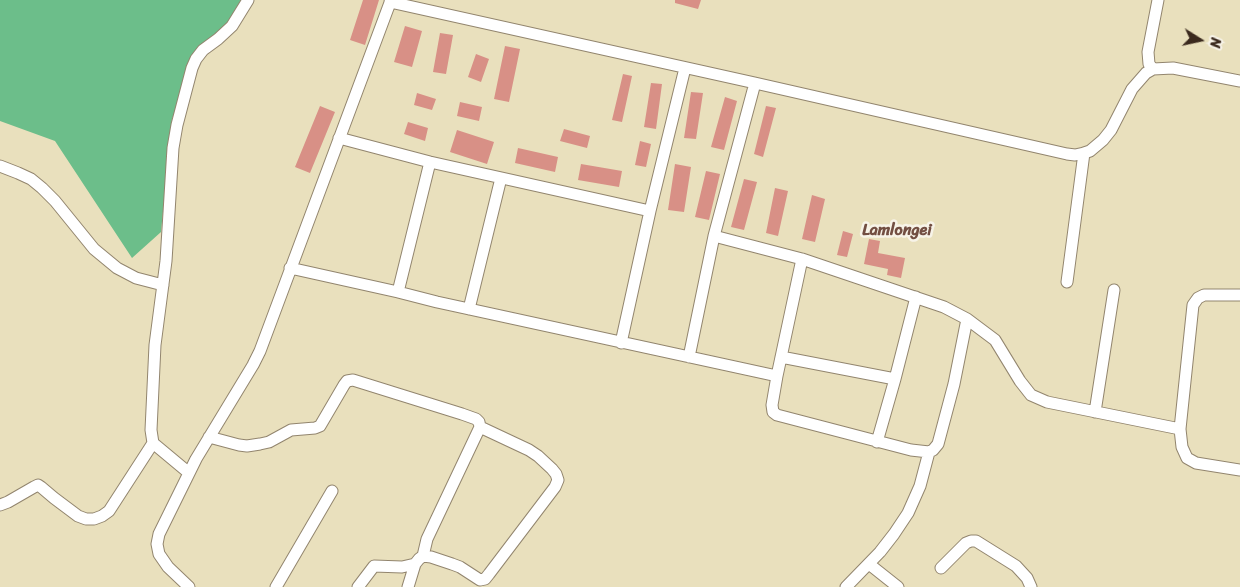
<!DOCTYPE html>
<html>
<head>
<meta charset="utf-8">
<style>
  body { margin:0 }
  #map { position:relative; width:1240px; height:587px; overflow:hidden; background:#e9e0bd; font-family:Sriracha,sans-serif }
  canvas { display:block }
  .north { position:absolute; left:1175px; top:15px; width:50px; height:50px; -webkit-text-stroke:4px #f7f3e8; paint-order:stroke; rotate:100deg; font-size:14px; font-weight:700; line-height:20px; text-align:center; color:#3b2a1e }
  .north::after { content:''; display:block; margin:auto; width:18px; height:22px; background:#3b2a1e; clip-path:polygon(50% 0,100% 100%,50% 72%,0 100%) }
</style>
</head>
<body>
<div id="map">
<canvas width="1240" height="587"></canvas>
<div class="north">N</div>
</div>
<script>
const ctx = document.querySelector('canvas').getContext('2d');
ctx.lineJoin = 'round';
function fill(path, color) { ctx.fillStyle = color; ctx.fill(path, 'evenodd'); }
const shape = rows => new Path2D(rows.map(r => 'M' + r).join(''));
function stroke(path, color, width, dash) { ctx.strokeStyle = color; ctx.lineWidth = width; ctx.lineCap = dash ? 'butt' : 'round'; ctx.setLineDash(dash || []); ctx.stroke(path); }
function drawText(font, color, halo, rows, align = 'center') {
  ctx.font = font + ' Sriracha,sans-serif'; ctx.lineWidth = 5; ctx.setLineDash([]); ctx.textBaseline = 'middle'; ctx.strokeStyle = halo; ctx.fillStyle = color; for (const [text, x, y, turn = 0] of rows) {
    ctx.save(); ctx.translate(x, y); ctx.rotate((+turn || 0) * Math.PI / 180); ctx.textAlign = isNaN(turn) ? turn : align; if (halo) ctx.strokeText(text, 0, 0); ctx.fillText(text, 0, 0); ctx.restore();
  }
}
fill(shape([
  [0,0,246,0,200,57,172,119,161,232,132,258,55,141,0,121]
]), '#6cbe8a');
fill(shape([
  [363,0,379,0,365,45,350,40],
  [675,0,701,0,698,9,675,3],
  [405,26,422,31,412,67,394,62],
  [440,33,453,35,446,74,433,72],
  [505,46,520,49,509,102,494,99],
  [476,54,489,59,481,82,468,77],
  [623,74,632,76,622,122,612,120],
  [651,83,662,84,656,129,644,127],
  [691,92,703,93,696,139,684,138],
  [417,93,436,99,432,110,414,105],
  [725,97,737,101,724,150,711,147],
  [460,102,482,107,479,121,457,116],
  [320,106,335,112,310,173,295,167],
  [766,106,776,108,763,157,754,154],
  [408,122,428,128,425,141,404,134],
  [564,129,590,136,587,148,560,141],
  [457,130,494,142,487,164,450,152],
  [640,141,651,144,646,167,635,165],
  [518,148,558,157,555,172,515,163],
  [581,164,622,171,619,187,578,180],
  [675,164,691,167,684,212,668,210],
  [706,171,720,174,709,220,695,217],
  [744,179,757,182,744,230,731,227],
  [775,188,788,191,778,236,766,233],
  [812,195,825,199,815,242,802,239],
  [843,231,853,234,847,257,837,255],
  [869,239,880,241,878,253,905,258,901,278,887,275,888,269,864,264]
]), '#d89086');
const minor = shape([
  [390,2,755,83,1067,154,1075,155,1084,153,1090,151,1103,140,1111,130,1132,89,1146,73,1153,69,1173,68,1240,81],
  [1153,69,1149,64,1148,52,1158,0],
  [339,138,430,162,650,211],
  [0,166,18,173,31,179,42,188,55,201,94,249,117,268,136,278,163,285],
  [714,236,802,259,944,307,967,319,995,340,1020,381,1031,395,1047,402,1180,429],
  [802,259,777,376,772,405,773,412,777,415,911,450,929,452,933,450,938,444,954,384,967,319],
  [290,268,398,292,437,302,777,376],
  [1067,282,1084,153],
  [398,292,430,162],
  [1240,295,1204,295,1198,298,1193,305,1180,429,1182,447,1187,458,1196,463,1240,470],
  [469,309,501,178],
  [621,343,650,211,685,68],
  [689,357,714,236,755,83],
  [781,357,895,379],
  [1095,412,1114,290],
  [209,437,239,445,247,446,260,444,269,442,291,430,315,428,320,426,344,385,347,381,353,380,462,414,476,419,479,422,480,427,427,539,423,556],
  [877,442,895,379,916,297],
  [189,473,153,443,151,430,155,345,166,261,173,148,177,125,192,68,196,59,203,50,218,39,232,26,248,0],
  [0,505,8,502,34,487,38,485,41,487,54,498,78,516,86,519,94,519,102,516,109,511,153,443],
  [869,564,898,587],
  [941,568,966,543,971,541,976,541,1016,566,1027,578,1031,587],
  [189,587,168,567,159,554,157,544,159,534,196,459,253,365,260,351,391,0],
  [276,587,332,491],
  [358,587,374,566,402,567,415,564],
  [408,587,415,564,419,559,423,556,431,557,452,564,460,567,480,580,485,579,489,574,555,487,558,480,556,474,552,469,538,456,529,450,480,427],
  [846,587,880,552,894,534,908,513,920,486,929,452]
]);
stroke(minor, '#92856e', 13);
stroke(minor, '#fff', 11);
drawText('bold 16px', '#724e42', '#f7f3e8', [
  ["Lamlongei",897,231]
]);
</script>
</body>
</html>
